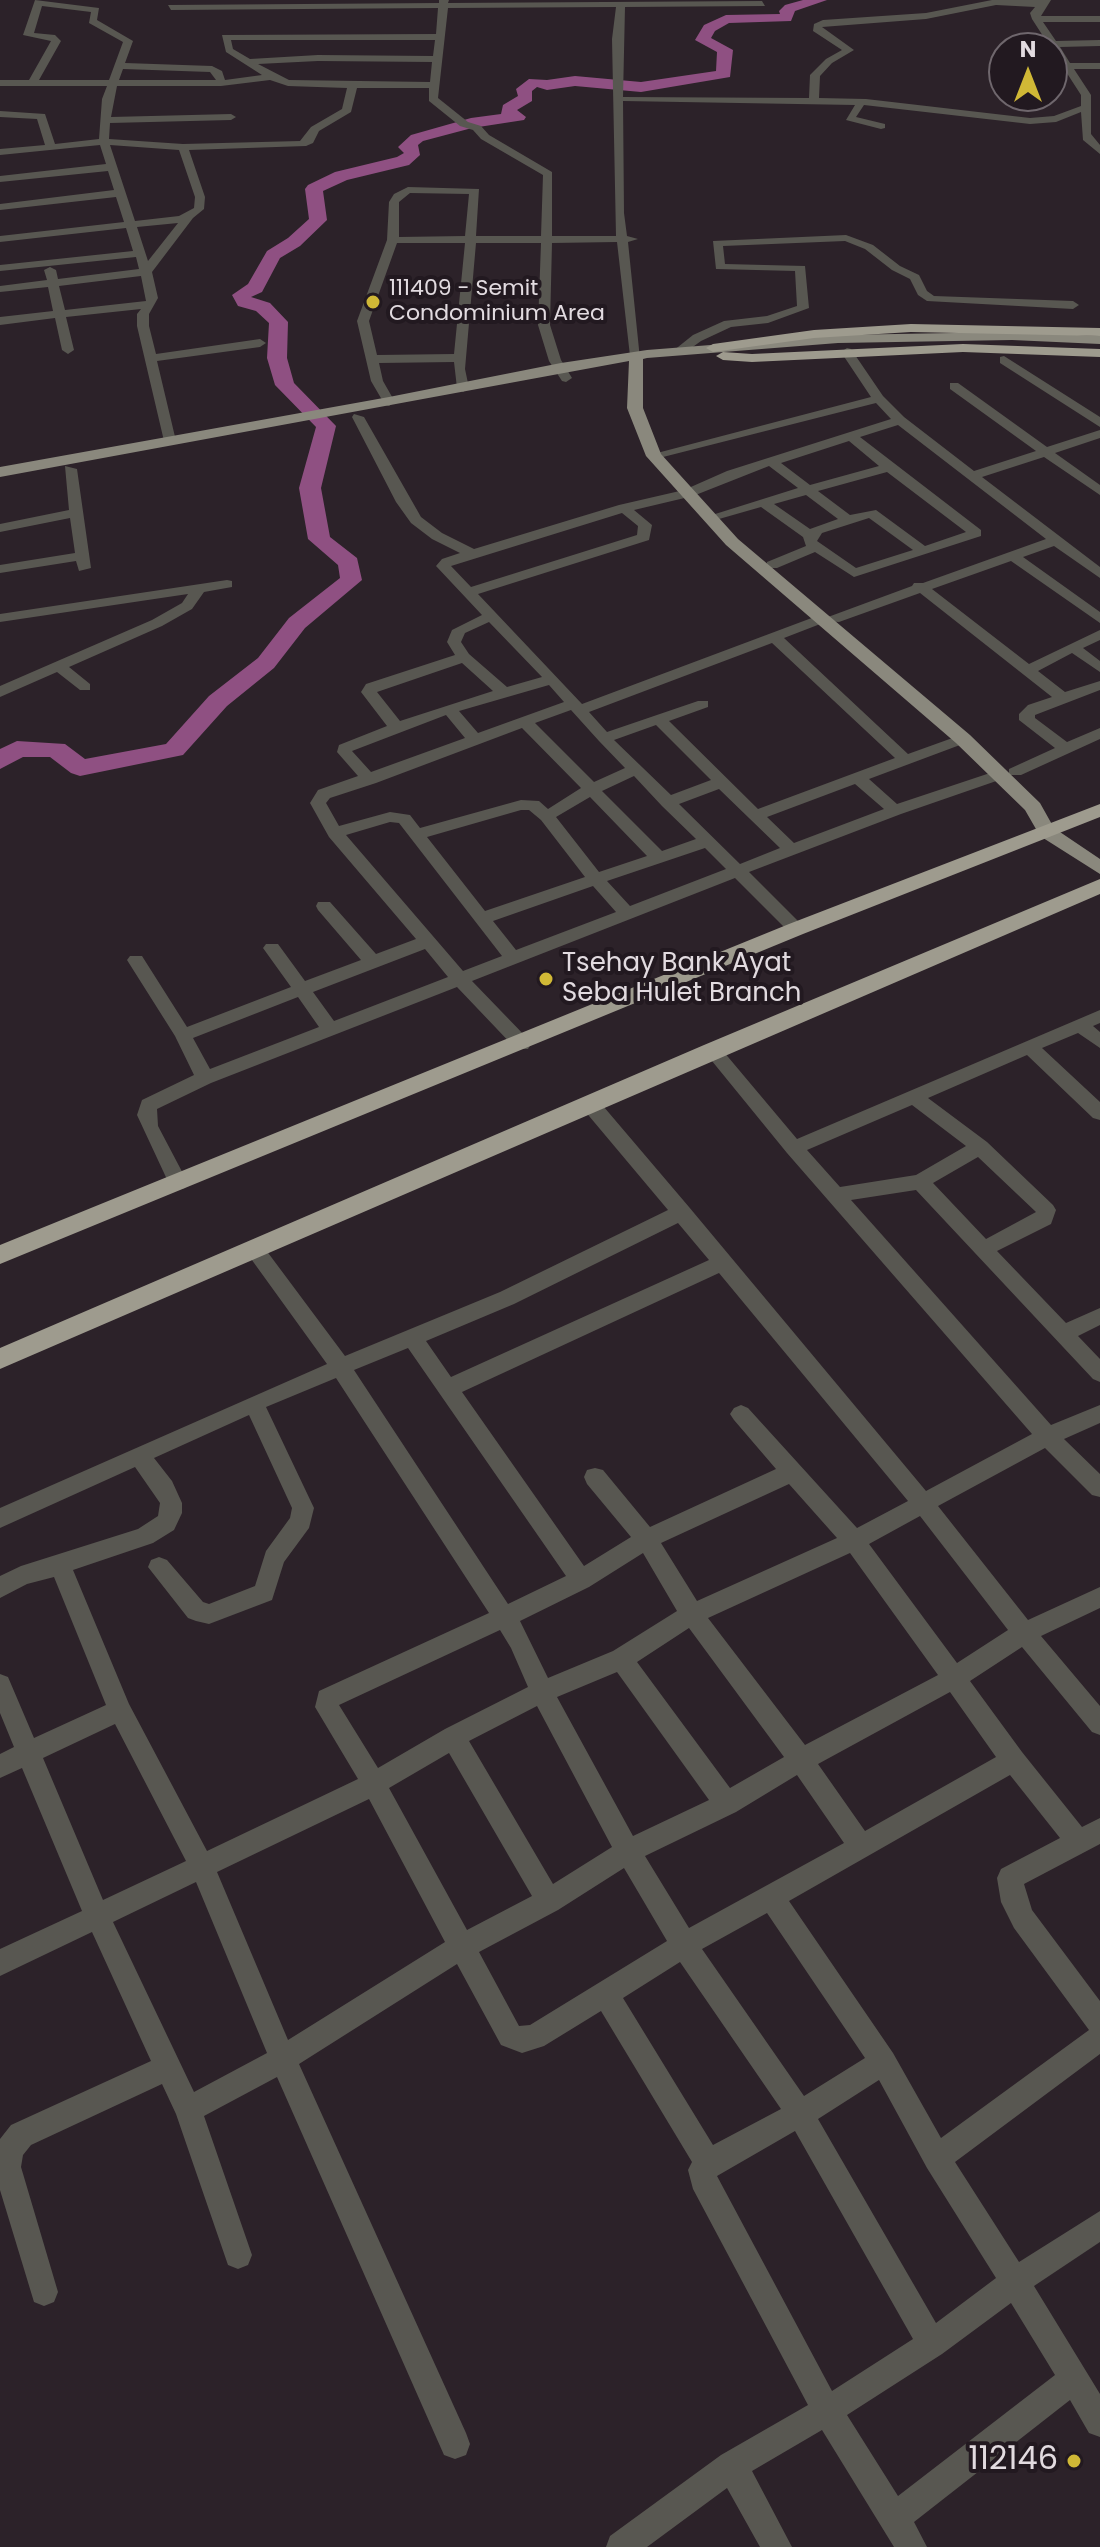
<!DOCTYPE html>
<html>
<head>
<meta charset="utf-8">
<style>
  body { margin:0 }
  #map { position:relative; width:1100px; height:2547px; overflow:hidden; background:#2c2229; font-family:Poppins,sans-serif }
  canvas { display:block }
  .north { position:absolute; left:988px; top:32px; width:80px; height:80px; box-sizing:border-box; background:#221920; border:2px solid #6f676d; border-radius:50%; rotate:0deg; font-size:22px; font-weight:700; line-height:32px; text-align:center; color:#e2dbe0 }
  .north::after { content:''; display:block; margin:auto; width:28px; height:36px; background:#d0b836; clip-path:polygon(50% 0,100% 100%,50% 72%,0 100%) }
</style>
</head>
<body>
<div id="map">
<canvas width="1100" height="2547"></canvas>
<div class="north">N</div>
</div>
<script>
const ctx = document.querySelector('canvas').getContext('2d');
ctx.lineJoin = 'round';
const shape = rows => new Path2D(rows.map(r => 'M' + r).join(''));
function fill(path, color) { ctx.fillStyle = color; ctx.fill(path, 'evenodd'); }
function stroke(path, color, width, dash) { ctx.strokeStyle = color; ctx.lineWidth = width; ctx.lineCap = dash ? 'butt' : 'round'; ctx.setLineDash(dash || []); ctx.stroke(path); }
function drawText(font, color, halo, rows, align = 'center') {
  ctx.font = font + ' Poppins,sans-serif'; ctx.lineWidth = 8; ctx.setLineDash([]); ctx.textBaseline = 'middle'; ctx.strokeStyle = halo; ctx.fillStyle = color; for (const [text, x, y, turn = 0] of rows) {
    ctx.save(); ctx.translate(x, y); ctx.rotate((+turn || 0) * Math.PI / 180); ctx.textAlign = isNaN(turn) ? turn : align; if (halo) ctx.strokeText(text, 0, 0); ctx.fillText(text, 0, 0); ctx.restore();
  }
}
fill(shape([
  [803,0,827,0,795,11,791,21,729,23,715,31,711,38,733,50,730,77,641,92,575,86,547,90,537,87,532,91,532,101,517,110,526,117,524,120,472,128,423,141,418,145,420,155,409,165,347,180,323,191,327,220,300,246,280,258,262,292,251,297,270,303,288,322,287,358,294,383,336,426,321,488,330,537,357,558,362,580,305,628,274,668,227,706,183,755,80,776,71,773,50,757,23,757,0,769,0,749,17,741,65,744,85,759,166,744,209,696,258,658,289,618,340,578,338,565,308,539,299,488,316,427,275,385,267,358,269,323,256,311,238,306,232,295,248,284,267,251,288,238,309,219,305,189,308,185,335,172,397,157,404,153,398,147,411,135,471,118,501,114,503,105,518,96,516,89,529,79,547,80,575,76,641,82,716,71,717,52,695,40,704,25,726,15,780,14,779,11,785,5,803,0]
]), '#8f5082');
fill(shape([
  [35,0,99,8,97,20,133,41,125,63,212,66,222,71,225,80,262,75,226,52,222,35,436,34,438,8,171,10,168,5,439,3,439,0,449,0,448,3,762,1,765,6,625,7,623,97,809,98,810,75,826,59,842,50,813,31,814,24,823,20,926,13,992,0,1051,0,1041,16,1100,16,1100,22,1043,22,1056,41,1100,40,1100,46,1060,47,1070,63,1100,63,1100,69,1074,69,1091,95,1091,134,1100,145,1100,154,1083,140,1081,112,1056,122,1030,124,864,105,856,117,885,124,885,128,881,129,846,120,855,105,623,101,624,213,627,236,638,239,628,242,640,359,630,356,617,242,552,243,550,325,561,360,572,378,566,382,562,381,549,361,538,325,541,243,476,243,465,369,469,388,463,392,457,388,454,362,379,363,383,381,395,402,389,406,385,405,371,381,357,321,387,240,389,202,394,194,408,187,479,189,476,236,541,236,543,175,481,139,473,130,460,126,429,101,429,88,357,88,351,112,319,131,313,143,306,146,189,150,205,197,204,209,193,218,152,272,158,298,149,314,149,326,156,354,260,339,266,343,260,347,157,361,176,441,170,445,164,441,137,326,137,314,141,309,66,317,74,350,68,354,62,350,55,318,0,325,0,317,53,311,48,287,0,292,0,286,47,280,44,270,50,267,56,270,58,279,139,269,136,257,0,271,0,265,133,251,126,228,0,242,0,236,124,222,116,197,0,210,0,204,114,190,108,171,0,182,0,176,106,164,100,145,0,155,0,149,45,145,37,119,0,117,0,111,45,114,55,144,99,139,102,99,107,86,0,86,0,80,29,80,51,41,23,35,35,0],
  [996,5,1035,7,1030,13,1032,19,1081,95,1081,106,1054,116,1030,118,866,99,819,98,820,76,832,63,854,50,822,27,926,19,996,5],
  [42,6,91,12,89,23,123,42,109,80,39,80,61,41,55,35,34,33,42,6],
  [616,7,612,39,616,236,552,236,552,172,489,135,481,126,468,122,438,98,448,8,616,7],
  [231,40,435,40,433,56,318,55,250,59,233,49,231,40],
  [318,61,432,62,430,82,289,80,258,64,318,61],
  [123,69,210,72,216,80,119,80,123,69],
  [270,80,288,86,347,88,342,109,311,127,300,141,183,144,109,139,110,123,231,120,236,117,231,114,111,117,117,86,221,86,270,80],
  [110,145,179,150,195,197,194,208,179,216,135,221,110,145],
  [410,193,469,194,465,236,399,237,399,202,410,193],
  [178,223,148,261,137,227,178,223],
  [397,243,465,243,454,354,377,355,369,321,397,243],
  [141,276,146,301,65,310,59,286,141,276],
  [846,235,873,245,900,266,919,275,927,291,934,296,1073,301,1079,305,1073,309,927,301,918,295,910,279,892,270,865,249,845,241,723,246,725,264,805,266,809,308,768,323,731,327,701,341,683,354,673,351,693,335,724,321,767,316,797,306,795,271,716,269,713,241,846,235],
  [847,348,851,349,883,396,904,417,974,471,1036,451,950,389,950,383,958,383,1047,447,1100,430,1100,438,1055,453,1100,485,1100,495,1044,457,982,477,1100,567,1100,578,1054,546,1023,557,1100,612,1100,623,1011,561,932,589,1029,664,1100,630,1100,640,1083,648,1100,661,1100,672,1072,653,1038,671,1065,692,1100,681,1100,690,1035,715,1035,718,1067,742,1100,728,1100,739,1021,775,1009,775,1009,769,1055,748,1019,720,1019,714,1028,705,1052,697,920,593,839,622,828,621,784,638,908,754,958,736,968,736,968,742,869,779,897,804,993,772,1005,772,1007,775,1005,778,901,814,749,872,802,925,805,929,802,933,790,933,735,878,472,981,528,1039,531,1044,528,1049,516,1049,457,987,211,1083,157,1109,158,1126,188,1183,185,1188,178,1190,171,1188,137,1115,142,1100,194,1075,175,1036,127,960,130,956,142,956,187,1027,291,987,263,948,266,944,278,944,305,981,361,960,318,910,316,906,318,902,330,902,376,954,416,939,329,837,310,803,318,790,358,776,337,752,339,745,387,726,361,692,366,684,455,655,447,642,452,630,482,615,436,566,442,559,460,553,432,539,411,523,396,502,352,417,354,414,364,417,421,517,442,533,474,549,619,505,684,490,727,471,891,419,876,403,663,457,657,453,871,397,841,352,847,348],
  [898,425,1046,539,923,583,914,583,912,586,828,617,817,616,582,704,478,594,649,540,652,525,634,510,693,496,769,466,798,488,712,515,719,519,761,507,803,537,806,546,767,562,767,568,777,568,815,552,854,577,981,536,981,530,860,437,898,425],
  [849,441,879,466,810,485,781,463,849,441],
  [887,472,966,532,925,546,876,510,850,515,818,491,887,472],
  [806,495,838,519,810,529,774,504,806,495],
  [622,513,638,526,637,535,471,587,451,566,622,513],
  [869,518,913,550,856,568,817,541,822,533,869,518],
  [489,622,542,677,507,687,469,654,461,642,465,633,489,622],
  [772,643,895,758,758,809,669,721,708,707,708,701,698,701,607,732,589,712,772,643],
  [462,663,493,691,400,721,377,692,462,663],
  [549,685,564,702,478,733,459,711,549,685],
  [571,710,599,741,625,768,594,782,535,723,571,710],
  [446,715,465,738,371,772,352,751,446,715],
  [656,725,711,780,671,795,614,740,656,725],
  [522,728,581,788,548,809,539,801,521,800,420,828,410,815,390,812,339,826,326,803,330,798,376,783,522,728],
  [634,776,662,806,696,839,662,851,602,791,634,776],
  [855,784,884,809,794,843,767,817,855,784],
  [719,789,780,848,740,864,679,804,719,789],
  [590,797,647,856,599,872,556,817,590,797],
  [521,810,529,810,541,820,585,877,485,911,427,837,521,810],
  [390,822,399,823,502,956,463,971,346,835,390,822],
  [705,848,726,869,630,906,607,881,705,848],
  [593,886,616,912,516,950,493,921,593,886],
  [425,949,448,977,334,1021,313,992,425,949],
  [298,997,319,1027,210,1069,193,1038,298,997],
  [1004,356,1100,417,1100,427,1000,363,1000,357,1004,356],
  [65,466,77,469,91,568,79,571,76,561,0,573,0,565,75,553,70,518,0,532,0,524,69,510,65,466],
  [227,580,232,581,232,587,204,592,192,609,162,626,69,667,90,684,90,690,80,690,57,672,0,697,0,686,152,620,182,603,188,594,0,622,0,614,227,580],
  [1100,1010,1100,1023,1093,1026,1100,1032,1100,1048,1078,1033,1042,1048,1100,1102,1100,1120,1093,1118,1027,1055,928,1098,987,1142,1053,1205,1056,1210,1051,1224,997,1251,1066,1323,1100,1308,1100,1325,1078,1336,1100,1359,1100,1382,1093,1379,916,1190,851,1200,1051,1425,1100,1405,1100,1423,1064,1439,1100,1474,1100,1497,1092,1495,1045,1448,938,1506,1028,1620,1100,1587,1100,1608,1041,1636,1100,1706,1100,1735,1092,1732,1022,1647,970,1681,1022,1752,1082,1827,1100,1818,1100,1844,1024,1884,1032,1910,1100,2001,1100,2054,955,2162,1019,2262,1100,2211,1100,2242,1034,2286,1100,2394,1100,2437,1089,2433,1070,2400,914,2522,927,2547,894,2547,822,2430,752,2471,792,2547,760,2547,727,2488,647,2547,606,2547,610,2536,721,2455,808,2405,693,2189,688,2170,692,2162,601,2011,544,2046,522,2053,501,2045,457,1964,299,2064,466,2433,470,2444,466,2455,455,2459,444,2455,277,2077,204,2116,252,2255,248,2265,238,2269,228,2265,176,2114,162,2084,31,2145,23,2155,21,2167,58,2292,54,2302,44,2306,34,2302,0,2190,0,2139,11,2125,151,2061,92,1932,0,1976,0,1949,82,1911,22,1768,0,1778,0,1754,14,1747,0,1713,0,1674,8,1677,34,1738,106,1705,54,1577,27,1584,0,1598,0,1576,21,1566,138,1529,158,1516,160,1503,135,1467,0,1528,0,1508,327,1364,249,1256,246,1251,249,1246,263,1246,345,1356,500,1292,668,1210,584,1110,582,1105,584,1100,591,1098,598,1100,689,1207,926,1491,1032,1434,787,1153,703,1050,712,1044,718,1045,797,1139,1100,1010],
  [912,1105,966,1146,916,1175,840,1187,807,1150,912,1105],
  [978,1157,1036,1212,986,1239,933,1183,978,1157],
  [678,1223,709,1260,451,1377,426,1341,514,1304,678,1223],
  [719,1273,908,1501,857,1528,748,1408,741,1405,734,1408,730,1414,734,1420,776,1469,650,1527,603,1470,595,1468,587,1470,584,1477,587,1484,631,1537,584,1566,462,1392,719,1273],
  [408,1348,566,1576,508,1604,354,1370,408,1348],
  [336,1378,489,1613,319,1691,315,1707,358,1779,207,1851,129,1704,73,1570,153,1543,174,1530,182,1513,182,1503,172,1481,154,1458,249,1415,292,1508,290,1518,266,1551,255,1586,209,1604,203,1602,167,1560,159,1557,151,1560,148,1567,188,1618,196,1621,209,1624,272,1600,284,1562,309,1528,314,1508,266,1407,336,1378],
  [789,1484,837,1538,697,1601,661,1543,789,1484],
  [920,1516,1008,1630,957,1663,869,1544,920,1516],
  [643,1553,677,1611,613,1651,548,1678,520,1621,589,1587,643,1553],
  [850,1553,938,1675,805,1745,708,1618,850,1553],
  [689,1628,784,1757,730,1788,637,1662,689,1628],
  [500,1630,511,1648,528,1687,445,1729,378,1768,339,1705,500,1630],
  [617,1672,709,1800,633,1836,557,1697,617,1672],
  [950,1692,996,1757,865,1831,818,1764,950,1692],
  [537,1706,612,1847,553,1884,469,1741,537,1706],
  [115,1724,186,1861,103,1900,43,1758,115,1724],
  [449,1753,532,1896,467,1930,389,1788,449,1753],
  [797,1775,844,1843,689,1928,645,1856,736,1812,797,1775],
  [1010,1775,1060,1838,1001,1869,997,1878,1001,1902,1014,1928,1089,2030,941,2138,893,2053,789,1901,1010,1775],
  [369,1799,445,1942,288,2040,217,1872,369,1799],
  [624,1868,667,1941,530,2025,519,2026,479,1952,558,1910,624,1868],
  [196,1882,267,2053,194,2092,113,1922,196,1882],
  [767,1913,865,2058,804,2096,702,1949,767,1913],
  [680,1962,781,2109,713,2145,623,1998,680,1962],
  [879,2080,927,2168,996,2278,936,2323,818,2119,879,2080],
  [795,2131,913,2339,832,2391,717,2176,795,2131],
  [1011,2303,1055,2375,898,2496,847,2415,942,2354,1011,2303]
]), '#585751');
fill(shape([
  [1012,332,1100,336,1100,344,1012,340,838,343,647,358,643,359,643,408,661,454,738,539,970,735,1040,803,1054,828,1100,859,1100,874,1040,836,1025,810,956,743,726,545,646,456,627,408,629,361,0,477,0,467,389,397,561,363,647,350,838,335,1012,332]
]), '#8a887d');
fill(shape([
  [911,324,1100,328,1100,336,911,332,814,338,713,352,706,348,713,344,814,330,911,324],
  [963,344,1100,349,1100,357,963,352,752,362,723,360,716,356,723,352,752,354,963,344],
  [1100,804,1100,817,803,934,0,1264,0,1245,789,924,1100,804],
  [1100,879,1100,894,0,1369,0,1348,704,1045,1100,879]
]), '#9e9b8e');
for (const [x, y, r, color] of [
  [373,302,8,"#d0b836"],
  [546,979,8,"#d0b836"],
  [1074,2461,8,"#d0b836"]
]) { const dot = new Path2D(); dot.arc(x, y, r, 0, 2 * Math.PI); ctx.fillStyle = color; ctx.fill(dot); stroke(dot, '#221920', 3); }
drawText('22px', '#e2dbe0', '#221920', [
  ["111409 - Semit",389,289],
  ["Condominium Area",389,314]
], 'left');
drawText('26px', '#e2dbe0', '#221920', [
  ["Tsehay Bank Ayat",562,964],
  ["Seba Hulet Branch",562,994]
], 'left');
drawText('32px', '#e2dbe0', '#221920', [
  ["112146",1058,2461]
], 'right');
</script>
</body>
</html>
